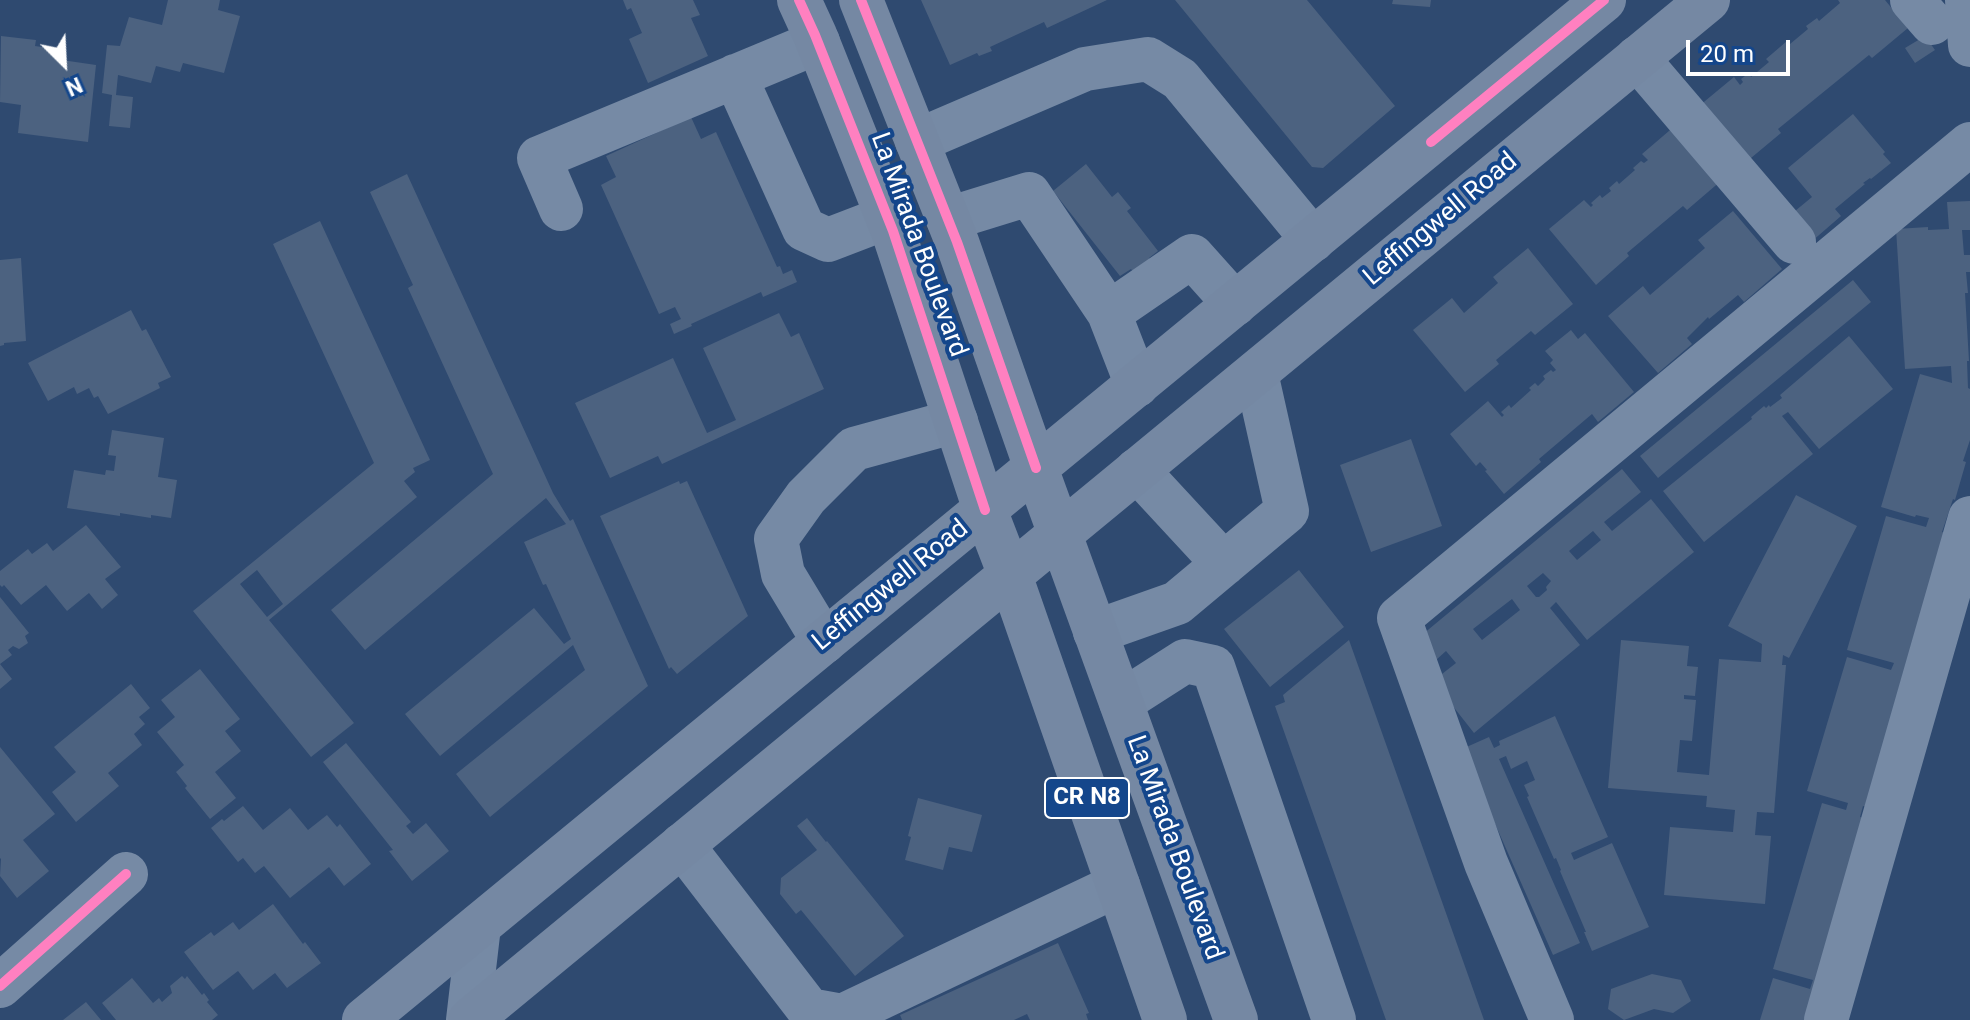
<!DOCTYPE html>
<html>
<head>
<meta charset="utf-8">
<style>
  body { margin:0 }
  #map { position:relative; width:1970px; height:1020px; overflow:hidden; background:#2f4a70; font-family:Roboto,sans-serif }
  canvas { display:block }
  .north { position:absolute; left:24px; top:24px; width:80px; height:80px; -webkit-text-stroke:6px #14468b; paint-order:stroke; rotate:156deg; font-size:22px; font-weight:700; line-height:32px; text-align:center; color:#fff }
  .north::after { content:''; display:block; margin:auto; width:28px; height:36px; background:#fff; clip-path:polygon(50% 0,100% 100%,50% 72%,0 100%) }
  .scale { position:absolute; left:1686px; top:40px; width:104px; height:36px; box-sizing:border-box; border:4px solid #fff; border-top:0; padding-left:10px; font-size:24px; line-height:28px; white-space:nowrap; color:#fff; -webkit-text-stroke:6px #14468b; paint-order:stroke }
</style>
</head>
<body>
<div id="map">
<canvas width="1970" height="1020"></canvas>
<div class="north">N</div>
<div class="scale">20 m</div>
</div>
<script>
const ctx = document.querySelector('canvas').getContext('2d');
ctx.lineJoin = 'round';
function fill(path, color) { ctx.fillStyle = color; ctx.fill(path, 'evenodd'); }
const shape = rows => new Path2D(rows.map(r => 'M' + r).join(''));
function stroke(path, color, width, dash) { ctx.strokeStyle = color; ctx.lineWidth = width; ctx.lineCap = dash ? 'butt' : 'round'; ctx.setLineDash(dash || []); ctx.stroke(path); }
function drawText(font, color, halo, rows, align = 'center') {
  ctx.font = font + ' Roboto,sans-serif'; ctx.lineWidth = 8; ctx.setLineDash([]); ctx.textBaseline = 'middle'; ctx.strokeStyle = halo; ctx.fillStyle = color; for (const [text, x, y, turn = 0] of rows) {
    ctx.save(); ctx.translate(x, y); ctx.rotate((+turn || 0) * Math.PI / 180); ctx.textAlign = isNaN(turn) ? turn : align; if (halo) ctx.strokeText(text, 0, 0); ctx.fillText(text, 0, 0); ctx.restore();
  }
}
fill(shape([
  [168,0,220,0,218,10,240,16,224,73,183,63,180,72,156,66,151,83,118,75,116,95,133,97,130,128,109,126,112,95,102,93,107,45,120,46,129,17,162,25],
  [623,0,693,0,700,15,691,18,708,56,648,83,629,39,642,33,631,8,627,10],
  [921,0,1107,0,1047,28,1044,22,990,47,992,51,979,56,977,53,950,65],
  [1175,0,1307,0,1395,106,1323,168,1312,167],
  [1393,0,1431,0,1430,7,1392,4],
  [1838,0,1885,0,1908,28,1872,58,1869,55,1778,129,1781,133,1745,163,1699,106,1734,77,1740,85,1743,82,1741,79,1749,73,1751,77,1769,62,1766,59,1787,41,1790,44,1808,29,1806,26,1817,18,1819,21,1840,3],
  [1,36,36,40,35,46,55,49,55,59,96,65,88,142,18,133,21,105,0,102],
  [1925,36,1935,50,1915,63,1905,48],
  [1853,114,1885,152,1883,154,1891,163,1871,179,1870,178,1863,183,1865,184,1835,209,1841,216,1811,242,1789,216,1812,197,1788,168],
  [691,117,701,139,716,132,777,267,780,266,783,274,792,270,797,282,763,297,761,292,691,324,692,326,674,334,670,324,681,319,675,307,659,314,601,185,616,177,606,156],
  [1676,125,1722,180,1687,210,1683,206,1627,253,1629,256,1596,285,1549,229,1584,200,1591,207,1593,205,1591,203,1600,195,1602,198,1611,191,1609,188,1617,181,1619,184,1635,170,1633,168,1641,161,1644,163,1648,160,1642,154],
  [1086,164,1112,197,1118,192,1131,208,1127,211,1158,251,1149,258,1151,261,1134,273,1131,269,1120,276,1053,191],
  [407,174,553,493,570,521,573,519,648,686,490,817,456,774,585,670,573,645,440,756,405,714,534,608,564,644,571,639,546,584,543,585,524,542,566,524,546,498,365,650,331,610,493,474,408,288,413,285,370,192],
  [1970,201,1970,230,1962,230,1964,255,1970,255,1970,272,1966,272,1968,293,1965,293,1969,361,1967,361,1968,388,1970,389,1970,440,1963,461,1966,462,1955,500,1953,499,1942,532,1949,534,1870,808,1863,806,1860,817,1879,823,1824,1020,1760,1020,1773,978,1810,989,1813,980,1773,969,1822,803,1846,810,1848,803,1807,791,1847,657,1891,670,1894,663,1847,650,1886,516,1926,527,1929,518,1916,515,1915,517,1881,507,1920,374,1952,383,1951,366,1905,369,1896,229,1928,227,1928,230,1949,229,1947,202],
  [1733,211,1782,269,1744,302,1738,295,1709,319,1708,317,1687,338,1692,344,1658,373,1608,316,1643,286,1650,295,1705,248,1698,240],
  [320,221,430,460,413,468,415,472,404,481,417,497,269,620,354,723,311,757,193,611,374,463,273,244],
  [257,570,283,604,267,617,240,584],
  [1528,248,1573,304,1535,335,1531,331,1496,360,1499,364,1465,392,1413,330,1452,298,1464,313,1498,283,1493,277],
  [21,258,26,341,4,343,4,345,0,346,0,260],
  [1853,280,1871,302,1658,478,1640,456],
  [131,310,142,331,146,329,171,377,158,383,160,388,108,414,98,396,94,398,89,388,77,394,74,387,48,401,28,363],
  [779,313,791,337,799,333,824,389,662,464,658,456,610,478,575,403,673,358,707,433,736,420,703,348],
  [1571,330,1578,339,1585,333,1634,392,1598,422,1592,414,1539,459,1541,462,1504,494,1485,471,1487,470,1480,462,1476,466,1450,434,1488,401,1502,417,1504,415,1501,412,1509,405,1511,408,1531,390,1529,388,1535,383,1538,386,1545,379,1543,376,1551,370,1553,372,1556,370,1550,363,1553,360,1545,351],
  [1849,336,1893,389,1819,449,1788,412,1782,416,1813,454,1704,542,1663,491,1752,419,1751,417,1764,406,1766,408,1769,405,1770,407,1782,398,1780,395],
  [112,430,164,438,158,477,177,480,171,518,151,515,151,518,120,513,120,516,67,508,74,470,105,475,106,470,114,471,116,456,108,455],
  [1411,439,1442,526,1371,552,1340,465],
  [1622,469,1641,492,1604,522,1612,531,1651,499,1694,552,1587,640,1556,602,1550,608,1580,645,1474,733,1433,681,1456,663,1446,651,1436,660,1417,639],
  [1593,531,1601,540,1577,560,1569,551],
  [1543,573,1551,581,1546,587,1547,590,1539,597,1536,597,1527,586],
  [1512,599,1520,610,1482,640,1473,629],
  [679,481,680,484,687,481,748,616,677,674,671,667,669,669,600,516],
  [1796,495,1857,526,1789,658,1783,655,1782,665,1786,665,1774,813,1757,812,1755,835,1771,836,1765,904,1664,895,1670,827,1733,832,1735,810,1706,807,1707,796,1608,788,1621,640,1689,646,1687,666,1698,667,1695,696,1684,695,1684,699,1696,700,1692,741,1680,740,1677,772,1709,775,1719,659,1761,662,1762,644,1728,626],
  [86,525,121,567,105,579,118,595,102,609,89,593,67,611,46,585,21,605,4,585,2,587,0,585,0,571,28,549,32,554,47,543,53,551],
  [1299,570,1344,627,1270,687,1224,629],
  [0,597,29,633,25,636,28,643,19,649,13,646,8,650,12,655,0,664,12,679,0,689],
  [1349,640,1484,1020,1386,1020,1275,706,1285,702,1283,695],
  [200,669,240,719,225,731,241,751,215,772,236,798,210,819,185,788,187,786,176,772,184,765,157,732,175,717,161,700],
  [131,684,150,708,139,717,145,724,134,734,142,745,108,773,119,786,76,822,52,792,76,772,54,747],
  [1555,716,1608,837,1571,853,1574,860,1612,843,1649,927,1592,951,1584,932,1586,932,1560,871,1561,870,1556,858,1554,859,1527,797,1529,796,1524,785,1535,780,1527,761,1511,769,1506,756,1499,759,1580,943,1553,955,1462,749,1489,737,1494,748,1500,745,1499,741],
  [346,743,411,822,406,826,413,834,426,823,449,851,412,881,389,851,393,850,323,762],
  [0,747,55,814,23,840,49,871,17,898,0,876,1,859,0,858],
  [918,798,982,815,972,852,949,847,943,870,905,860,911,837,908,836],
  [243,806,263,830,290,808,308,830,327,815,337,827,340,824,371,864,344,886,329,867,290,898,264,866,255,873,243,858,238,862,211,828,222,819,224,821],
  [807,818,826,842,827,841,904,936,855,976,801,910,796,914,780,894,781,878,817,850,797,826],
  [273,904,303,944,305,942,321,963,287,988,275,973,253,990,238,971,213,990,184,952,211,932,214,936,233,922,239,930],
  [1058,943,1089,1013,1086,1014,1088,1020,1030,1020,1027,1014,1014,1020,902,1020,900,1015],
  [1652,974,1681,980,1691,1001,1673,1013,1654,1009,1624,1020,1608,1009,1611,989],
  [182,976,185,979,187,976,202,995,204,993,209,1000,207,1002,218,1015,212,1020,116,1020,102,1003,132,978,153,1003,159,998,162,1002,172,993,170,986],
  [86,1002,101,1020,63,1020]
]), '#4c6280');
stroke(shape([
  [1912,0,1932,23],
  [1967,0,1970,45],
  [1637,58,1794,242],
  [735,76,804,229,828,240,888,217],
  [917,141,1085,69,1148,59,1180,79,1313,240],
  [561,209,539,158,818,42],
  [948,219,1029,194,1109,313,1192,256,1235,304],
  [1109,313,1137,385],
  [1137,470,1224,564],
  [1095,632,1177,603,1287,511,1256,373],
  [824,642,783,574,776,539,806,497,854,449,956,421],
  [1121,702,1185,661,1213,667,1334,1020],
  [682,845,809,1010,842,1016,1118,885],
  [0,986,126,874],
  [468,1020,479,926],
  [1552,1020,1486,863,1399,618,1970,144],
  [1826,1020,1970,518]
]), '#768aa5', 44);
stroke(shape([
  [799,0,815,35,893,231,985,510,1010,575,1165,1020],
  [861,0,957,242,1036,468,1236,1020],
  [364,1020,1604,0],
  [470,1020,1708,0]
]), '#7588a3', 44);
stroke(shape([
  [799,0,815,35,893,231,985,510],
  [861,0,957,242,1036,468],
  [1431,142,1604,0],
  [0,986,126,874]
]), '#ff80c0', 10);
for (const [x, y, w] of [
  [1087,798,84]
]) { const box = new Path2D(); box.roundRect(x - w / 2, y - 20, w, 40, 6); ctx.fillStyle = '#14468b'; ctx.fill(box); stroke(box, '#fff', 2); }
drawText('bold 24px', '#fff', null, [
  ["CR N8",1087,798]
]);
drawText('26px', '#fff', '#14468b', [
  ["Leffingwell Road",1441,220,-40],
  ["La Mirada Boulevard",918,245,70],
  ["Leffingwell Road",891,586,-39],
  ["La Mirada Boulevard",1174,848,70]
]);
</script>
</body>
</html>
